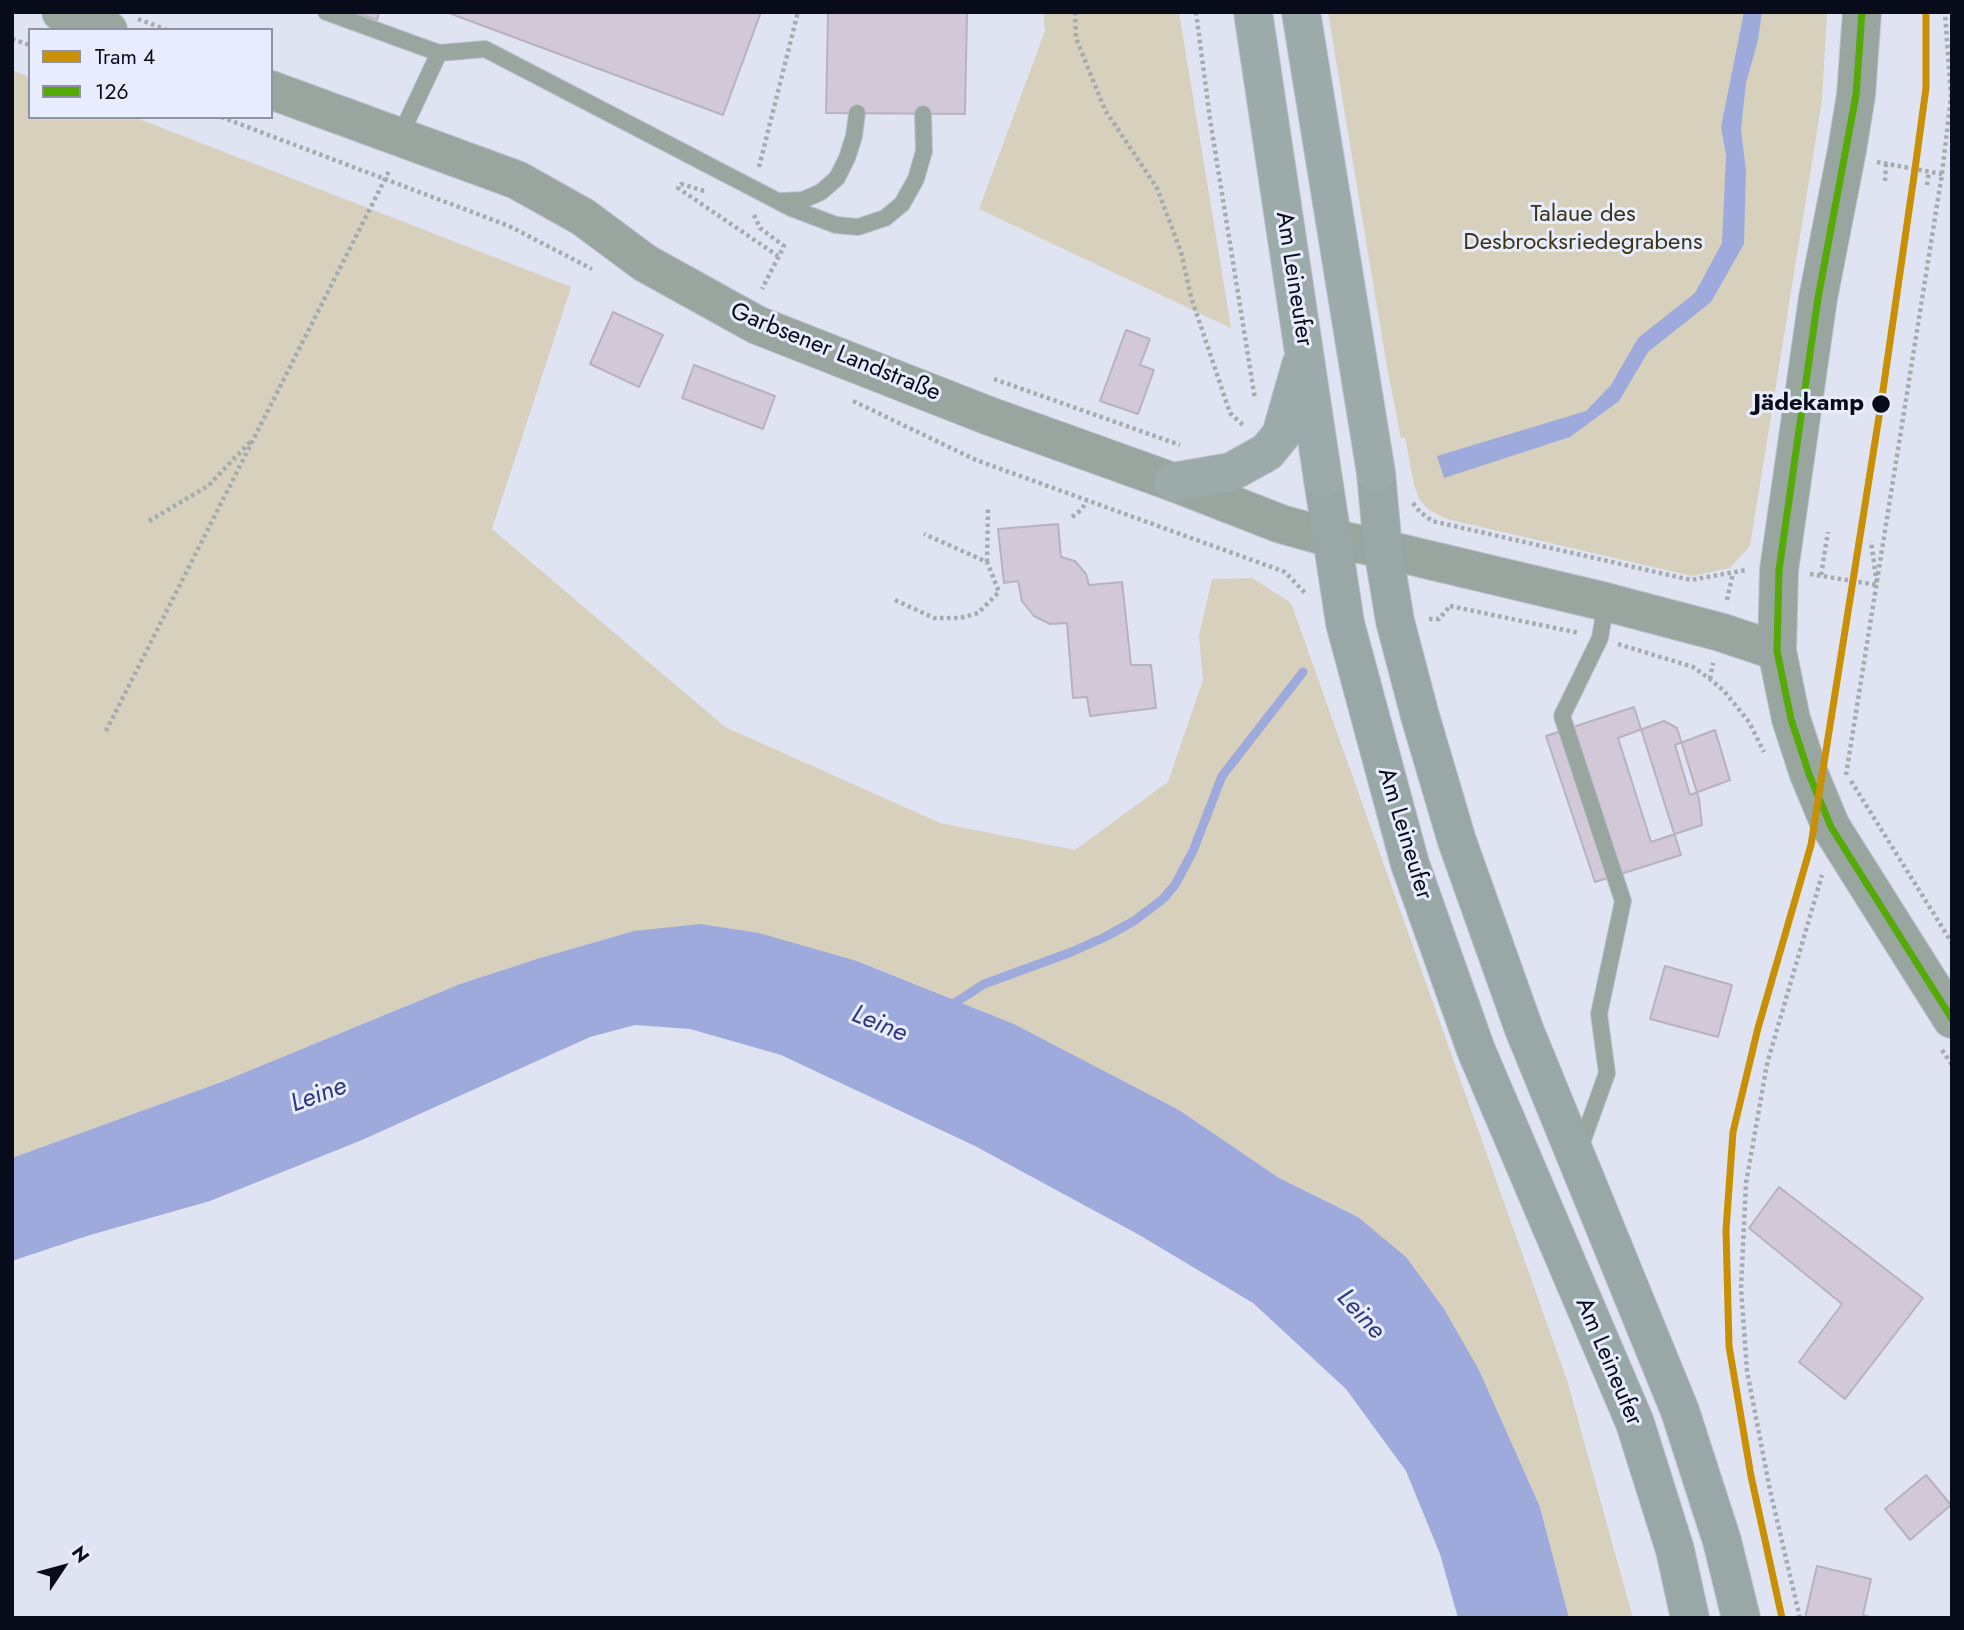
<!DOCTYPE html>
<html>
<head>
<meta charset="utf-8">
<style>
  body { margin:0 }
  #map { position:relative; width:1964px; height:1630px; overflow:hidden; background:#dfe3f2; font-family:Jost,sans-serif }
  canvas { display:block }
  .frame { position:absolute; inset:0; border:14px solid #080b1a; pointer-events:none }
  .legend { position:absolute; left:28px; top:28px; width:245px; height:91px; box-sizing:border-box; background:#e7ecfe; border:2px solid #8e92a3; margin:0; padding:9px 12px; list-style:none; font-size:21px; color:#080b1a }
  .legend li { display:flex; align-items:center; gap:14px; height:35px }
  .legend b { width:35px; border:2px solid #8e92a3 }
  .north { position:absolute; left:28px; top:1532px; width:70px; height:70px; -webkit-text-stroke:5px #e7ecfe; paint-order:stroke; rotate:54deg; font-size:19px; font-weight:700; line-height:28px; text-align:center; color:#080b1a }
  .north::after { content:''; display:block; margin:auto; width:24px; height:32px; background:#080b1a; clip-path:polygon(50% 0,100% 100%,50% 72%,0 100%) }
</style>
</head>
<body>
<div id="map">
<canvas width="1964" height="1630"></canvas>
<div class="frame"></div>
<ul class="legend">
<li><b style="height:9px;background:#c98f05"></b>Tram 4</li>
<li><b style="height:9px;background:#55aa08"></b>126</li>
</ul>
<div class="north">N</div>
</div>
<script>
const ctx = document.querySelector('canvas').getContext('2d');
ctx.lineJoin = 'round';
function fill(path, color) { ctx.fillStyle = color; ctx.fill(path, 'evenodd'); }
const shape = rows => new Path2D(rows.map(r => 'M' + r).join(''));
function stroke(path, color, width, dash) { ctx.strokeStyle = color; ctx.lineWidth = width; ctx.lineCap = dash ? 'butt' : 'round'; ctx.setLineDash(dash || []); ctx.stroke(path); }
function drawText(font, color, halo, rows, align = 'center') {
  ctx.font = font + ' Jost,sans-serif'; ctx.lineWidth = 6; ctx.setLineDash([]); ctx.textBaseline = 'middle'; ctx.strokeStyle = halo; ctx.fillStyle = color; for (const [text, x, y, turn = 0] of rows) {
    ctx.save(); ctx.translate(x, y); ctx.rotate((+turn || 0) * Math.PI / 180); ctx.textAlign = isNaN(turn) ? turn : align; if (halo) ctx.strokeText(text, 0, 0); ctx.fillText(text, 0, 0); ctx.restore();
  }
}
fill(shape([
  [1043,12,1179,12,1231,328,979,209,1045,31],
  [1328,12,1827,12,1822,100,1750,546,1730,568,1692,576,1447,519,1429,510,1419,499,1414,484,1405,437,1401,438,1387,367],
  [12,70,30,77,30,117,134,117,571,287,492,529,725,727,940,823,1075,850,1168,782,1203,680,1199,636,1212,579,1252,578,1291,603,1567,1380,1633,1618,1569,1618,1540,1507,1479,1370,1358,1217,1279,1178,1179,1110,1014,1024,858,961,634,931,540,958,460,984,224,1081,12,1158]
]), '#d6d0bd');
fill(shape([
  [1744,12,1762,12,1758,40,1746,83,1741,129,1746,171,1744,244,1711,302,1648,352,1619,401,1570,437,1444,478,1437,456,1586,411,1611,385,1638,338,1695,293,1722,243,1726,155,1721,127],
  [701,924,759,933,857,961,1014,1024,1179,1110,1279,1178,1358,1217,1406,1257,1444,1309,1479,1370,1540,1507,1569,1618,1458,1618,1440,1554,1406,1471,1346,1389,1253,1303,1141,1236,975,1146,781,1055,690,1029,635,1025,590,1037,362,1140,210,1201,90,1235,12,1261,12,1158,224,1081,460,984,540,958,634,931]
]), '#9faadc');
stroke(shape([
  [947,1008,984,984,1069,953,1105,937,1134,921,1163,899,1175,885,1193,851,1222,776,1303,672]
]), '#9faadc', 9);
const building = shape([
  [353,12,379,12,377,20,353,12],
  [446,12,761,12,723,115,446,12],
  [828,12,967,12,965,114,826,113,828,12],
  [613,312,663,335,639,387,590,364,613,312],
  [1126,330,1150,339,1140,365,1154,370,1138,414,1100,401,1126,330],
  [694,365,775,396,763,429,682,398,694,365],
  [1058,524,1061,557,1075,561,1086,574,1089,585,1122,582,1131,665,1151,665,1156,708,1090,716,1087,697,1073,698,1067,623,1050,624,1034,616,1022,601,1018,581,1004,583,998,529,1058,524],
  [1634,707,1681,855,1595,882,1546,736,1634,707],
  [1664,721,1677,728,1699,799,1702,825,1651,842,1618,738,1664,721],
  [1715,730,1730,780,1690,795,1675,745,1715,730],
  [1665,966,1732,985,1718,1037,1650,1019,1665,966],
  [1779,1187,1923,1298,1845,1399,1799,1362,1842,1304,1749,1228,1779,1187],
  [1926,1475,1951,1505,1910,1540,1885,1509,1926,1475],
  [1817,1566,1871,1579,1863,1615,1874,1618,1805,1618,1817,1566]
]);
fill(building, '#d2c8d8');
stroke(building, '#b7b2be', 2);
const service = shape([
  [326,12,439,53],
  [402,139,408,119,439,53,485,49,791,208,836,225,858,227,885,218,902,204,916,179,924,151,923,114],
  [782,201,803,200,821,192,837,178,847,158,854,136,857,113],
  [1579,1151,1607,1073,1599,1014,1623,901,1562,716,1600,638,1606,602]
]);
const tertiary = shape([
  [61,12,108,30],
  [1862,12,1856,95,1847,150,1818,298,1779,570,1777,651,1791,719,1809,774,1831,827,1952,1019],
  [271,90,517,180,583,217,645,263,757,325,989,416,1173,482,1281,524,1331,538,1383,549,1606,602,1720,632,1777,651]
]);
const primary = shape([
  [1376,473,1383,549,1395,621,1420,716,1457,841,1524,1029,1680,1411,1722,1541,1741,1618],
  [1323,479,1345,623,1410,864,1476,1050,1635,1423,1675,1550,1690,1618]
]);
const trunk = shape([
  [1253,12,1323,479],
  [1301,12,1376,473],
  [1173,482,1231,472,1267,452,1281,435,1301,365]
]);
stroke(service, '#bec1ce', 18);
stroke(tertiary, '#bec1ce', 40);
stroke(primary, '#bec1ce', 40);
stroke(trunk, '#bec1ce', 40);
stroke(shape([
  [1075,12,1076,38,1105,110,1157,188,1181,252,1191,297,1230,413,1244,426],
  [1196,12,1210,119,1255,399],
  [138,19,167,30],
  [12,39,30,45],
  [221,117,509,226,592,269],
  [1877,162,1942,174],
  [759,167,798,12],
  [1885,181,1886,164],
  [1927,185,1929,172],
  [704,191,681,184,678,188,778,256],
  [754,215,760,228,784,246,762,289],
  [994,379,1180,445],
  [853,401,976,460,1285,572,1306,594],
  [1413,503,1420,512,1432,521,1691,580,1746,570],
  [1072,517,1081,510,1087,501],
  [149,521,208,486,250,442],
  [987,562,988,508],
  [1810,574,1877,585,1871,541],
  [1821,575,1828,532],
  [895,600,934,618,960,618,978,613,999,592,987,562,924,534],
  [1727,600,1733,573],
  [1450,606,1579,633],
  [1429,619,1439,619,1450,606],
  [1618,644,1693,667,1710,679,1724,691,1749,722,1764,752],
  [1710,679,1713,663],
  [106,731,390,169],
  [1846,775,1942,174,1951,97,1945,12],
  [1851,781,1952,943],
  [1942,1050,1952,1065],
  [1800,1618,1770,1490,1747,1371,1741,1288,1746,1183,1767,1064,1822,875]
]), '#a4adae', 4.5, [3.5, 3.5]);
stroke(service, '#98a69f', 16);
stroke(tertiary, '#98a69f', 38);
stroke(primary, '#99a8a6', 38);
stroke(trunk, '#9daaaa', 38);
stroke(shape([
  [1862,12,1856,95,1818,298,1779,570,1777,651,1791,719,1809,774,1831,827,1952,1019]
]), '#55aa08', 7);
stroke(shape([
  [1782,1618,1751,1476,1729,1346,1726,1230,1733,1132,1758,1028,1811,845,1881,404,1915,169,1926,88,1926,12]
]), '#c98f05', 7);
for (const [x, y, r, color] of [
  [1881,404,10,"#080b1a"]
]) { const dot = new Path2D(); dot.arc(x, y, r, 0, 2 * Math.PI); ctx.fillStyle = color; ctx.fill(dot); stroke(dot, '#e7ecfe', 2.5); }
drawText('24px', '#3e3514', '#e7ecfe', [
  ["Talaue des",1583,215],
  ["Desbrocksriedegrabens",1583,243]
]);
drawText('24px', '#080b1a', '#e7ecfe', [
  ["Am Leineufer",1293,279,81],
  ["Garbsener Landstraße",835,353,22],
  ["Am Leineufer",1404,834,73],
  ["Am Leineufer",1608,1362,67]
]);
drawText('bold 24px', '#080b1a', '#e7ecfe', [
  ["Jädekamp",1864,404]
], 'right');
drawText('italic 26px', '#2f3784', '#e7ecfe', [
  ["Leine",879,1025,22],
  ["Leine",319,1096,-20],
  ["Leine",1360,1315,47]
]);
</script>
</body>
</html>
